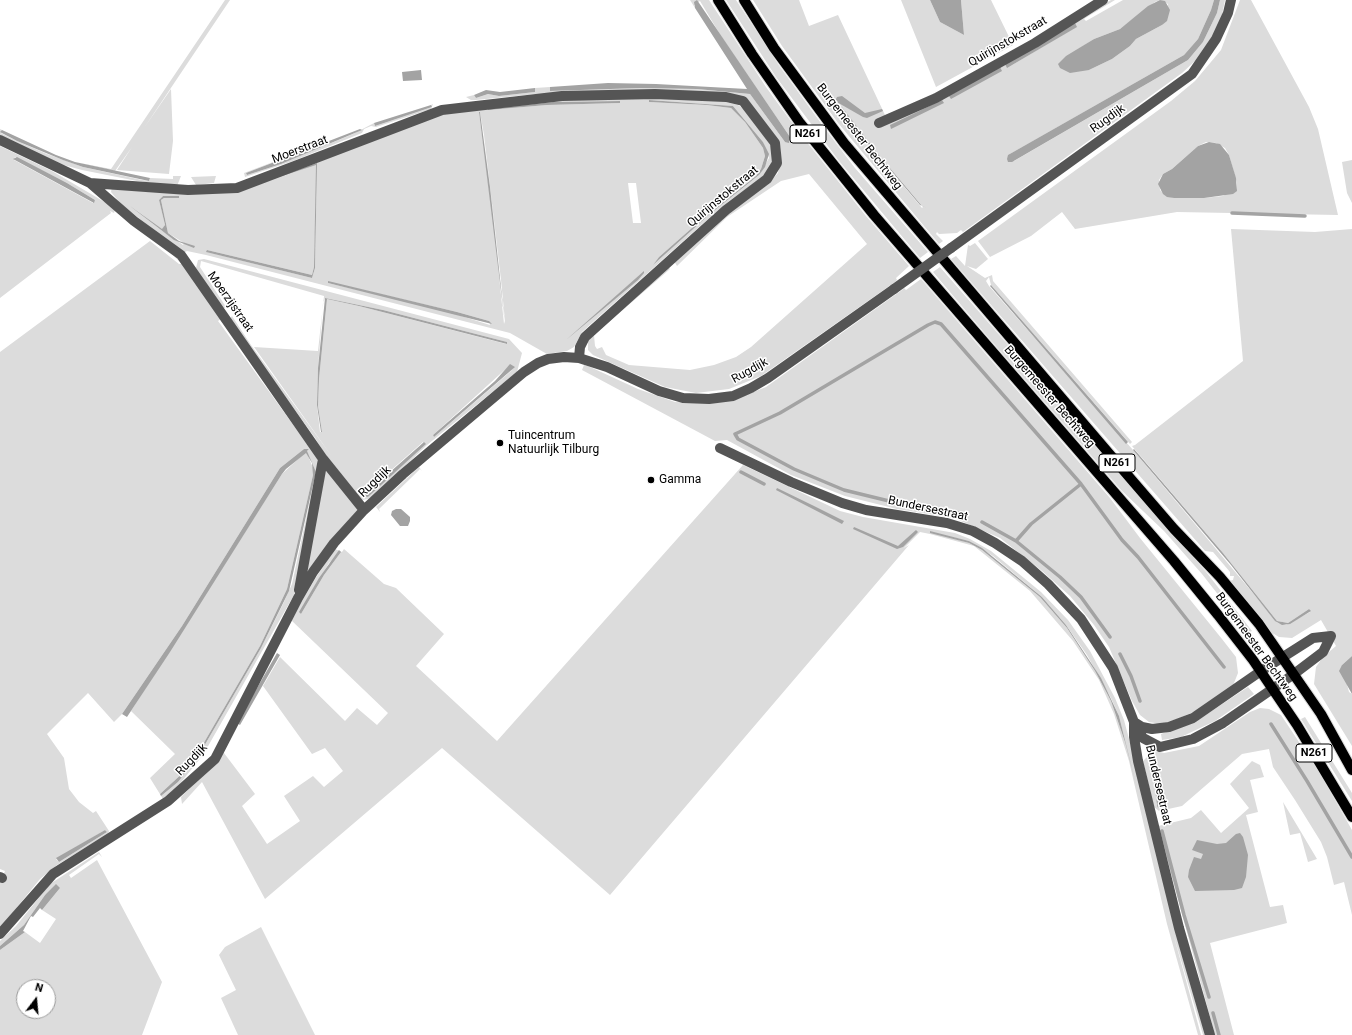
<!DOCTYPE html>
<html>
<head>
<meta charset="utf-8">
<style>
  body { margin:0 }
  #map { position:relative; width:1352px; height:1035px; overflow:hidden; background:#fff; font-family:Roboto,sans-serif }
  canvas { display:block }
  .north { position:absolute; left:16px; top:979px; width:40px; height:40px; box-sizing:border-box; background:#fff; border:1px solid #999; border-radius:50%; rotate:16deg; font-size:11px; font-weight:700; line-height:16px; text-align:center; color:#000 }
  .north::after { content:''; display:block; margin:auto; width:14px; height:18px; background:#000; clip-path:polygon(50% 0,100% 100%,50% 72%,0 100%) }
</style>
</head>
<body>
<div id="map">
<canvas width="1352" height="1035"></canvas>
<div class="north">N</div>
</div>
<script>
const ctx = document.querySelector('canvas').getContext('2d');
ctx.lineJoin = 'round';
function fill(path, color) { ctx.fillStyle = color; ctx.fill(path, 'evenodd'); }
const shape = rows => new Path2D(rows.map(r => 'M' + r).join(''));
function stroke(path, color, width, dash) { ctx.strokeStyle = color; ctx.lineWidth = width; ctx.lineCap = dash ? 'butt' : 'round'; ctx.setLineDash(dash || []); ctx.stroke(path); }
function drawText(font, color, halo, rows, align = 'center') {
  ctx.font = font + ' Roboto,sans-serif'; ctx.lineWidth = 3; ctx.setLineDash([]); ctx.textBaseline = 'middle'; ctx.strokeStyle = halo; ctx.fillStyle = color; for (const [text, x, y, turn = 0] of rows) {
    ctx.save(); ctx.translate(x, y); ctx.rotate((+turn || 0) * Math.PI / 180); ctx.textAlign = isNaN(turn) ? turn : align; if (halo) ctx.strokeText(text, 0, 0); ctx.fillText(text, 0, 0); ctx.restore();
  }
}
fill(shape([
  [225,0,230,0,144,128,171,89,173,141,169,174,117,170,132,147,115,171,75,162,111,169],
  [690,0,709,0,766,87,798,131,866,216,909,266,896,278,897,280,895,282,761,376,729,389,696,393,665,387,593,355,588,350,588,340,668,266,670,269,594,335,595,346,597,349,602,347,606,355,629,365,690,370,714,365,736,357,751,347,867,244,809,174,781,181,727,217,677,266,674,261,709,229,770,182,778,173,781,156,780,145,774,134,747,100,536,94,476,100,471,100,466,97,474,95,476,98,488,94,499,96,535,92,535,88,550,87,550,91,640,88,697,89,750,94,785,142,790,137,721,36,700,1,694,5,695,8],
  [726,0,736,0,780,67,826,130,855,168,928,252,920,258,839,161,776,77],
  [753,0,799,0,809,26,838,15,885,115,969,82,1111,0,1115,0,1087,17,1084,19,1086,21,1123,0,1160,0,1155,2,1120,29,1094,39,1077,50,1089,70,1112,59,1130,46,1136,39,1162,25,1168,4,1160,0,1214,0,1211,10,1198,39,1184,55,1010,154,1014,161,1188,60,1203,42,1217,13,1220,0,1225,0,1222,15,1215,32,1195,61,1182,73,963,232,961,230,957,233,939,234,937,232,936,234,943,241,939,244,838,123,782,46],
  [1075,24,1076,27,1007,68],
  [842,107,879,155,923,207,922,208,864,139,841,109],
  [901,0,930,0,940,22,964,35,961,0,991,0,1013,45,936,87],
  [1240,0,1251,0,1309,107,1318,129,1338,215,1177,212,1075,229,1062,212,1031,236,990,257,978,241,1171,101,1195,81,1221,50],
  [1206,142,1216,143,1225,148,1229,155,1237,183,1237,189,1223,196,1204,198,1174,198,1165,195,1160,190,1159,180,1163,174,1172,169,1198,146],
  [647,98,717,100,738,105,745,110,771,146,773,159,767,174,729,201,699,227,582,332,574,347,567,351,547,354,510,333,206,255,187,251,183,253,121,204,111,192,112,187,220,190,432,116,530,101],
  [649,100,733,106,763,142,769,158,759,175,710,214,653,265,659,257,701,220,756,176,761,169,765,156,763,148,745,122,731,108,707,105,649,102],
  [620,101,620,103,547,105,488,110,553,102],
  [479,112,480,112,484,135,501,280,505,321,504,324,495,237],
  [317,163,315,268,312,278,207,252,207,250,312,275,314,267],
  [628,183,636,183,641,223,633,223],
  [163,196,179,196,164,198,161,200,168,233,184,243,183,245,161,230,131,206,162,230,165,225,159,200],
  [329,282,457,312,489,321,490,325,442,310,328,283],
  [433,104,431,109,376,127,371,126,364,129,362,133,293,161,245,177,244,173,310,148,246,173,247,175,281,164,353,134,374,123,375,126,432,107,431,105],
  [0,129,2,130,1,133,17,141,47,154,83,167,142,180,149,181,150,178,173,179,173,176,181,176,177,186,137,181,82,170,60,164,0,137],
  [0,146,52,171,108,204,146,232,183,263,311,443,317,456,318,466,317,482,294,595,203,755,178,786,163,799,150,778,175,754,131,711,282,474,309,449,304,449,280,468,182,626,122,714,114,722,88,693,47,734,64,758,69,789,79,802,93,813,96,811,109,831,108,834,57,865,40,879,0,928,0,883,5,871,0,869,0,352,150,241,179,264,182,264,172,254,130,221,115,210,114,213,110,211,111,213,0,298],
  [15,157,67,183,95,200,93,203,14,160],
  [221,319,296,422,310,443,307,444,221,325,218,321],
  [307,452,316,472,292,584,284,602,261,648,196,760,178,782,161,796,160,794,187,769,202,746,260,646,287,589,313,475,313,468,307,453],
  [105,830,107,832,59,862,56,859],
  [1352,160,1352,203,1347,193,1342,162],
  [216,176,214,183,196,185,191,177],
  [1231,229,1315,232,1352,229,1352,656,1342,665,1349,692,1352,694,1352,746,1314,684,1316,667,1323,657,1336,646,1321,620,1292,638,1279,637,1269,631,1229,581,1233,580,1234,576,1230,576,1230,572,1213,552,1205,551,951,259,956,256,965,266,968,245,970,246,975,243,988,259,976,269,967,266,985,278,992,275,993,281,1132,442,1130,444,991,285,989,277,986,281,989,286,1133,450,1278,623,1286,625,1310,612,1309,609,1288,623,1277,621,1223,553,1132,446,1135,445,1243,361],
  [204,259,509,339,522,353,517,372,427,445,377,493,368,499,362,500,323,451,315,438,230,319,232,316,251,345,333,458,254,347,318,351,324,296,201,261,200,267,226,307,223,309,196,268,198,260],
  [325,298,383,310,507,342,506,344,359,306,327,299,319,379,318,406,322,432,320,432,317,405,318,368,323,303],
  [510,365,514,367,511,371,434,437,433,435],
  [423,442,425,444,368,497,363,495],
  [940,267,1207,573,1252,631,1248,633,1202,574,1164,531,1122,491,988,337,933,272],
  [921,279,1110,498,1140,538,1222,639,1236,657,1238,673,1232,688,1198,710,1177,719,1161,724,1149,722,1140,715,1132,701,1109,647,1094,625,1070,596,1042,571,1000,538,954,518,897,509,845,496,791,475,727,440,715,441,582,370,584,365,588,366,638,389,675,402,706,403,733,400,766,387,902,290,904,288,906,290],
  [743,465,840,511,863,517,955,533,970,539,991,551,1041,592,1068,620,1090,651,1115,698,1124,720,1207,1035,1203,1035,1173,933,1201,1035,1198,1035,1167,924,1129,761,1114,714,1099,680,1073,641,1030,591,974,546,930,534,920,532,904,548,909,545,610,895,442,748,265,899,202,782,182,804,181,797,193,785,216,753,224,753,255,794,242,806,267,844,300,821,284,796,313,776,324,787,343,771,325,748,312,754,263,686,280,657,345,721,357,708,377,725,388,713,291,620,315,579,335,549,342,552,344,549,384,584,396,588,444,634,416,666,497,741],
  [930,532,969,541,993,556,1042,597,1066,625,1087,655,1111,698,1119,716,1138,792,1125,742,1111,701,1095,671,1067,628,1040,597,982,550,969,543],
  [341,552,324,575,301,614,300,612,329,563],
  [419,467,422,471,420,469,413,476,379,509,380,512,376,507],
  [326,468,356,505,358,510,330,541,306,574],
  [1248,687,1254,694,1215,721,1181,737,1162,740,1161,734,1198,720],
  [1260,708,1269,709,1281,715,1319,772,1352,830,1352,915,1344,882,1334,885,1327,857,1321,842,1295,800,1273,767,1269,749,1242,754,1182,806,1159,811,1154,807,1143,761,1150,754,1155,751,1164,753,1199,746,1250,712],
  [1305,717,1352,793,1352,801,1301,719],
  [1252,761,1260,765,1264,777,1250,780,1258,812,1246,815,1270,907,1283,905,1287,923,1210,943,1234,1035,1215,1035,1158,826,1191,818,1201,810,1221,833,1249,808,1230,784],
  [1283,802,1301,832,1317,859,1308,862,1300,833,1290,835],
  [99,852,102,857,99,854,69,875,71,878,97,860,162,982,142,1035,0,1035,0,950,25,932,40,943,56,919,42,910,60,888,45,895,24,925,0,946,0,941,16,926,50,884],
  [24,987,48,987,48,1011,24,1011],
  [261,927,315,1035,238,1035,221,998,236,990,219,955,225,947]
]), '#dcdcdc');
fill(shape([
  [697,0,790,137,789,143,785,142,750,94,697,89,640,88,550,91,550,87,608,83,656,84,747,89,695,8,694,2],
  [930,0,961,0,964,35,940,22],
  [1160,0,1165,1,1170,10,1167,21,1162,25,1136,39,1130,46,1112,59,1089,70,1070,73,1060,68,1058,64,1066,56,1094,39,1120,29,1148,6],
  [1214,0,1220,0,1217,13,1203,42,1188,60,1012,162,1008,162,1007,159,1008,155,1184,55,1198,39,1211,10],
  [1075,23,1077,27,1007,68,1005,64],
  [1000,67,1002,71,951,99,949,96],
  [421,70,422,80,403,81,402,72],
  [535,88,535,92,499,96,488,94,476,98,474,95,486,90,500,92],
  [842,96,865,113,882,109,883,111,867,118,863,117,835,101,837,97],
  [649,100,733,106,763,142,769,154,765,167,759,175,710,214,653,265,659,257,701,220,756,176,761,169,765,156,763,148,745,122,731,108,707,105,649,102],
  [942,100,944,103,891,129,890,125],
  [620,101,620,103,547,105,488,110,488,109,553,102],
  [431,105,432,107,375,126,374,123],
  [842,107,879,155,922,206,927,208,920,205,864,139,840,108],
  [479,112,480,112,490,187,505,324],
  [360,129,362,130,281,164,247,175,246,173],
  [2,130,56,155,75,162,150,178,149,181,83,167,63,160,17,141,0,132],
  [1209,142,1220,144,1229,155,1236,178,1237,191,1233,194,1204,198,1174,198,1167,197,1163,194,1158,184,1163,174,1172,169,1198,146],
  [17,157,67,183,95,200,94,203,13,159],
  [317,163,315,268,312,278,206,252,207,250,312,275,314,267,316,165,248,187],
  [163,196,179,196,179,198,164,198,161,200,168,233,179,241,195,246,194,248,174,240,130,206,162,229,165,225,159,200],
  [644,271,644,273,638,280,566,340],
  [328,281,457,312,489,321,492,324,328,283],
  [991,285,1128,442,1126,444,990,286],
  [325,298,383,310,507,342,507,344,359,306,327,299,319,379,318,406,322,432,321,432,317,405,318,368],
  [510,364,515,367,434,437,433,435,495,381],
  [424,442,426,444,368,497,363,496],
  [304,449,309,449,307,451,316,472,289,591,261,648,196,760,178,782,161,796,160,794,187,769,202,746,260,646,287,589,313,475,312,463,306,453,286,469,282,474,170,652,127,717,122,714,182,626,280,468],
  [1134,449,1223,553,1277,621,1288,623,1309,609,1311,611,1290,624,1282,625,1275,621,1231,565,1133,450],
  [777,488,812,505,844,521,842,524,776,490],
  [396,509,401,509,410,517,410,521,408,526,400,526,391,515,392,511],
  [854,527,898,546,916,530,918,532,903,547,897,549,853,529],
  [930,531,969,541,982,548,1042,597,1066,625,1101,678,1119,716,1138,792,1125,742,1111,701,1095,671,1067,628,1040,597,982,550,969,543,930,533],
  [339,550,341,552,324,575,301,614,299,612,319,578],
  [277,653,280,655,240,725,237,723],
  [1352,656,1352,694,1339,671,1342,665],
  [105,830,107,832,59,862,56,858],
  [1240,833,1243,837,1248,855,1246,877,1242,888,1234,890,1195,891,1188,877,1189,870,1194,857,1201,859,1203,854,1192,850,1197,840,1217,844,1226,843,1236,834],
  [56,884,60,888,42,910,40,908,33,917,31,916,23,931,25,932,0,950,0,946,24,925,45,895]
]), '#a3a3a3');
stroke(shape([
  [1232,213,1305,216],
  [741,472,764,484],
  [963,514,889,501,844,490,794,469,738,439,735,434,780,413,928,325,935,322,941,324,1081,484,1122,540,1138,557,1224,667],
  [982,522,1016,541,1060,577,1081,597,1110,637],
  [1016,541,1031,524,1081,484],
  [1120,654,1131,676,1140,701],
  [1271,724,1307,781,1352,857],
  [1153,758,1159,806],
  [1162,831,1184,915,1209,997],
  [1213,1013,1219,1035]
]), '#a3a3a3', 3.5);
const major = shape([
  [718,0,752,54,800,123,874,215,1174,561,1218,615,1253,660,1297,725,1352,817],
  [744,0,774,48,844,143,1124,471,1174,529,1220,577,1259,624,1321,714,1352,770]
]);
stroke(major, '#dbdbdb', 12);
stroke(shape([
  [879,123,936,98,1035,43,1103,0],
  [0,140,90,183,188,190,237,188,442,110,562,96,655,94,726,97,743,101,775,143,777,163,767,179,726,210,585,337,580,347,579,358],
  [90,183,134,221,181,255,323,459,364,510],
  [951,248,1192,74,1216,39,1228,13,1231,0],
  [720,448,791,482,842,503,866,510,947,523,973,531,995,543,1022,561,1048,584,1081,619,1113,668,1134,722,1134,737,1138,761,1179,928,1210,1035],
  [299,590,323,459],
  [1134,722,1142,727,1152,729,1169,727,1193,718,1261,671,1313,638,1331,636],
  [1135,724,1143,738,1160,747,1193,739,1223,723,1294,674,1323,652,1331,636],
  [0,877,2,878],
  [0,934,53,874,168,801,215,759,298,598,313,572,334,543,364,510,403,474,524,372,538,363,548,359,564,357,579,358,607,367,659,391,683,398,709,399,733,396,751,388,768,378,894,289]
]), '#555', 10);
stroke(major, '#000', 10);
stroke(shape([
  [894,289,951,248]
]), '#555', 10);
for (const [x, y, r, color] of [
  [500,443,4,"#000"],
  [651,480,4,"#000"]
]) { const dot = new Path2D(); dot.arc(x, y, r, 0, 2 * Math.PI); ctx.fillStyle = color; ctx.fill(dot); stroke(dot, '#fff', 1.5); }
for (const [x, y, w] of [
  [808,134,36],
  [1117,463,36],
  [1314,753,36]
]) { const box = new Path2D(); box.roundRect(x - w / 2, y - 9, w, 18, 3); ctx.fillStyle = '#fff'; ctx.fill(box); stroke(box, '#000', 1); }
drawText('bold 11px', '#000', null, [
  ["N261",808,134],
  ["N261",1117,463],
  ["N261",1314,753]
]);
drawText('12px', '#000', '#fff', [
  ["Quirijnstokstraat",1008,42,-30],
  ["Rugdijk",1108,119,-36],
  ["Burgemeester Bechtweg",859,137,52],
  ["Moerstraat",300,150,-21],
  ["Quirijnstokstraat",723,197,-40],
  ["Moerzijstraat",230,302,55],
  ["Rugdijk",750,371,-29],
  ["Burgemeester Bechtweg",1049,397,49],
  ["Rugdijk",375,482,-44],
  ["Bundersestraat",928,509,12],
  ["Burgemeester Bechtweg",1256,647,54],
  ["Rugdijk",192,760,-46],
  ["Bundersestraat",1158,785,77]
]);
drawText('12px', '#000', '#fff', [
  ["Tuincentrum",508,436],
  ["Natuurlijk Tilburg",508,450],
  ["Gamma",659,480]
], 'left');
</script>
</body>
</html>
